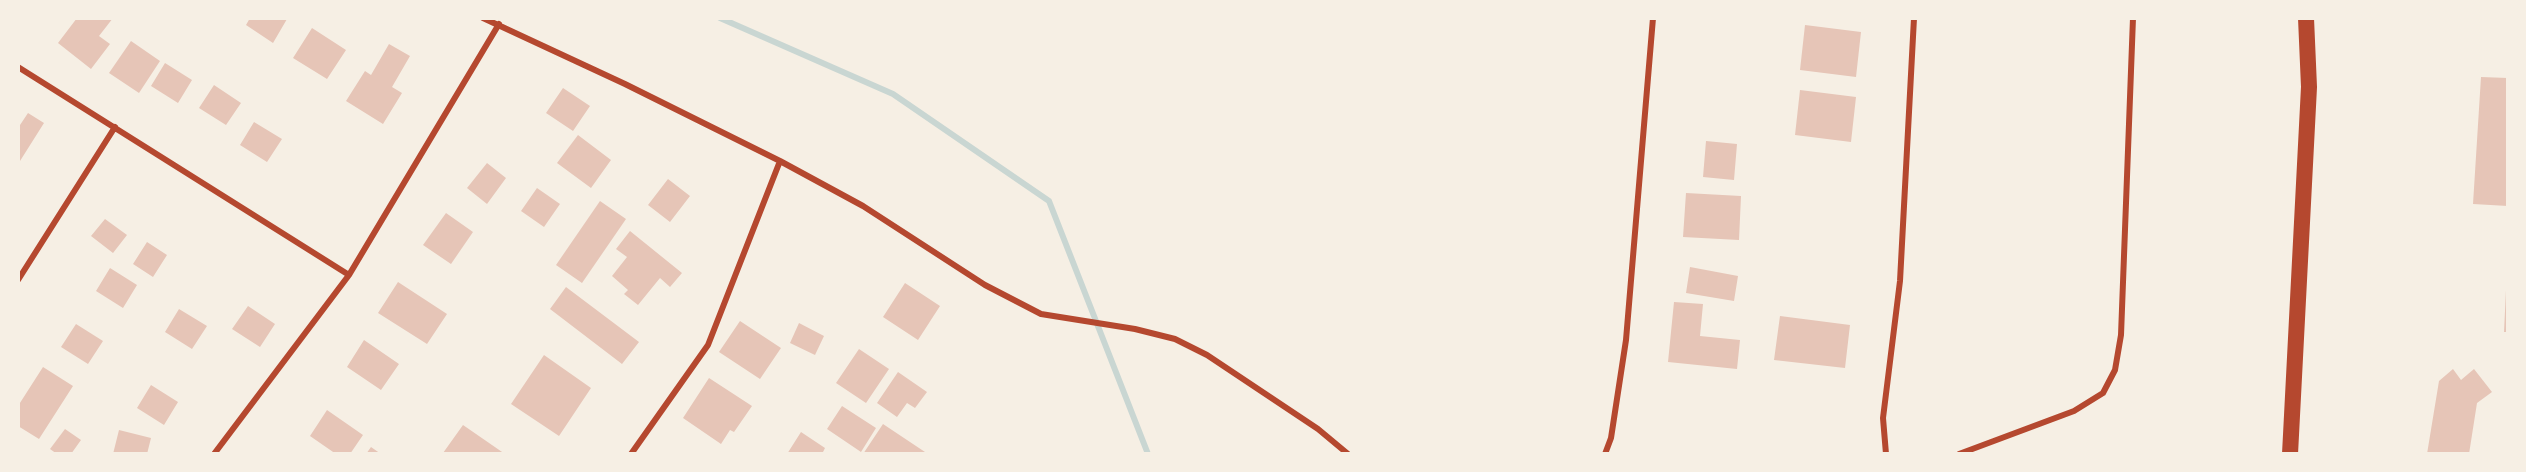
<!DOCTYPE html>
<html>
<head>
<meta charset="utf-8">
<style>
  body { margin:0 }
  #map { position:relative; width:2526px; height:472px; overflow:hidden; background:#f6efe4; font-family:Rubik,sans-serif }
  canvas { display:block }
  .frame { position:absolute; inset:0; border:20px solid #f6efe4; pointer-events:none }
</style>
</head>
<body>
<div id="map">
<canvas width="2526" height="472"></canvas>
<div class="frame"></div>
</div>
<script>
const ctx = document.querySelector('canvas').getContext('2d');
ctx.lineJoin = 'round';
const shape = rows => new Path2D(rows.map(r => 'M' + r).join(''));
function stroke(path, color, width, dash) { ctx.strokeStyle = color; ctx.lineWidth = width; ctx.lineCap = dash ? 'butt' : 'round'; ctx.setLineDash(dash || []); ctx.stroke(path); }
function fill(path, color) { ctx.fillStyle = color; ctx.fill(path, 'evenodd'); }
stroke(shape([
  [720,18,893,94,1049,201,1148,454]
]), '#c9d6d2', 6);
fill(shape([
  [77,18,113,18,99,36,110,44,91,69,58,43],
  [250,18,285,18,287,19,273,43,246,25],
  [1805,25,1861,32,1856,77,1800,70],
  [312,28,346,50,327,79,293,58],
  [131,41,160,61,139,93,109,73],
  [389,44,410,56,392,87,402,93,383,124,346,101,365,71,371,75],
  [165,63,192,80,178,103,151,86],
  [2481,77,2508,78,2508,206,2473,204],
  [214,85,241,103,226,125,199,108],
  [563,88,590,106,573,131,546,113],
  [1800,90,1856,97,1851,142,1795,135],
  [28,113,44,123,20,161,18,160,18,128],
  [254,122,282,139,267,162,240,145],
  [578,135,611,160,591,188,557,163],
  [1706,141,1737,144,1734,180,1703,177],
  [487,163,506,178,487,204,467,188],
  [668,179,690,196,670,222,648,205],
  [537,188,560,204,544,227,521,211],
  [1686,193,1741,196,1739,240,1683,237],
  [600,201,626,219,582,283,556,265],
  [446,213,473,232,451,264,423,245],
  [105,219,127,235,113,253,91,236],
  [630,231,682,273,670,287,660,278,638,305,624,294,628,290,612,276,627,257,616,249],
  [147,242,167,255,153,277,133,264],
  [1690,267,1738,276,1734,301,1686,293],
  [110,268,137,285,123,308,96,291],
  [398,282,447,314,427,344,378,313],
  [905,283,940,306,918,340,883,317],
  [566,287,639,342,622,364,550,309],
  [2506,290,2508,290,2508,332,2504,332],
  [1674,302,1703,304,1700,336,1740,340,1737,369,1668,362],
  [248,306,275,324,260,347,232,329],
  [179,309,207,326,192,349,165,332],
  [1780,316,1850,325,1845,368,1774,360],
  [740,321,781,348,760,379,719,352],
  [799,323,824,336,815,355,790,343],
  [76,324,103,341,88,364,61,347],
  [364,340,399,364,381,390,347,367],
  [859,349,889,369,866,403,836,383],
  [544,355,591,388,559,436,511,404],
  [43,367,73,386,39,439,18,426,18,406],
  [2453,369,2461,380,2474,369,2492,392,2477,403,2469,454,2427,454,2439,381],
  [898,372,927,392,915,408,907,403,897,417,877,403],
  [709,378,752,406,734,432,730,430,721,444,683,418],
  [151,385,178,402,164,425,137,408],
  [842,406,876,428,861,452,827,429],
  [327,410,363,435,350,454,336,454,310,436],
  [883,424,928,454,863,454],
  [463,425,505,454,443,453],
  [65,429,81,440,71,454,57,454,50,449],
  [119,430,151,438,147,454,113,454],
  [801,432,825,448,822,454,787,454],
  [371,447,381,454,366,454]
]), '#e6c5b7');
stroke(shape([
  [483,18,625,84,780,161,863,206,985,285,1041,314,1135,329,1175,339,1207,355,1318,429,1348,454],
  [18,67,349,275],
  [18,280,115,127],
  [214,454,349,275,499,24],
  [631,454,708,345,780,161],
  [1605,454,1611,438,1626,340,1653,18],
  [1886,454,1883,418,1900,281,1914,18],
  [1959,454,2074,411,2103,393,2115,370,2121,335,2133,18]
]), '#b5482f', 6);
stroke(shape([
  [2290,454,2309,87,2306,18]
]), '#b5482f', 16);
</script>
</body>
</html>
